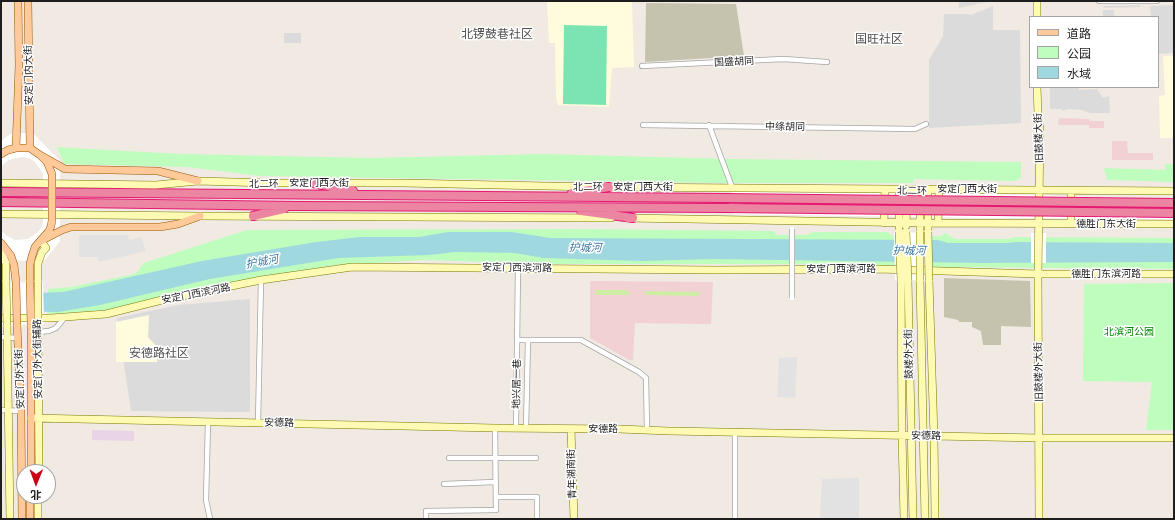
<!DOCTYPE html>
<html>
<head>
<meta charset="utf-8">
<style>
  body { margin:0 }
  #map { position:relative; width:1175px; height:520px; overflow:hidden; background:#f0eae3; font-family:Montserrat,"Noto Sans SC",sans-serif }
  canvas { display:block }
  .frame { position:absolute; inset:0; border:2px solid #1e1e1e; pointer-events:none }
  .legend { position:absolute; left:1029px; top:16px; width:130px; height:72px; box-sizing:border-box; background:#fff; border:1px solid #a5a5a5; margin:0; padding:5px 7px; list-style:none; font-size:12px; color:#1e1e1e }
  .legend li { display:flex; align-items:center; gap:8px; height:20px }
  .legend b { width:20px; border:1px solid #a5a5a5 }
  .north { position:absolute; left:16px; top:464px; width:40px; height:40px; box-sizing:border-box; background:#fff; border:1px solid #a5a5a5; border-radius:50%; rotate:181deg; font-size:11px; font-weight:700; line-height:16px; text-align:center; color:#1e1e1e }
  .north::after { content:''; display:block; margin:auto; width:14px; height:18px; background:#cc0014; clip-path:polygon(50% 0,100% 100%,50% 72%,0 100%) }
</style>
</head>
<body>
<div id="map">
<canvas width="1175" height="520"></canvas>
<div class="frame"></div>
<ul class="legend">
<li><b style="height:5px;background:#ffc999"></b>道路</li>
<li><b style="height:11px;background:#befdbd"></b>公园</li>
<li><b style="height:11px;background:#a0d8e0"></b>水域</li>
</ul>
<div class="north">北</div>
</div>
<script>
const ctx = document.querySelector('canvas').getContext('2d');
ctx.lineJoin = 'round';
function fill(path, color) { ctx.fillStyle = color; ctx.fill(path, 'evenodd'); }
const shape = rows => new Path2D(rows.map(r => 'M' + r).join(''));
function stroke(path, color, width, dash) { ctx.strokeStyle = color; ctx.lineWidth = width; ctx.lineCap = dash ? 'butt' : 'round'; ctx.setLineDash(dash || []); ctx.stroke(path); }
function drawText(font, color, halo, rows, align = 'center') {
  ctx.font = font + ' Montserrat,"Noto Sans SC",sans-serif'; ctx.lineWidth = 3; ctx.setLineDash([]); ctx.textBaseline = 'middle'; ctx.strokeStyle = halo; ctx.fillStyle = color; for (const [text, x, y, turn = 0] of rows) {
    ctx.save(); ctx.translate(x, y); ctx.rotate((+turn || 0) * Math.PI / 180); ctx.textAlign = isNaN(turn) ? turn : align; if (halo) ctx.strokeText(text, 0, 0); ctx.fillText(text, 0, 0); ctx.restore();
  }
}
fill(shape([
  [959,1,1001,1,991,1,959,8],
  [1140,5,1140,7,1103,8,1104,6],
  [1174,5,1174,53,1158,54,1158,17,1151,17,1150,6],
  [993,6,993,30,1020,30,1021,123,929,128,929,60,943,36,944,14,966,14,971,15],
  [1103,10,1114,10,1114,17,1103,17],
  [284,33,301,33,301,43,284,43],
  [1050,87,1079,87,1079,90,1097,89,1103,98,1109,96,1110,113,1089,113,1082,110,1068,109,1062,111,1062,109,1050,109],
  [250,299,250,412,131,411,117,318,178,305]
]), '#dcdbdb');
fill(shape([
  [1059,118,1089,119,1090,121,1104,121,1104,128,1089,128,1089,125,1058,125],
  [1112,141,1127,141,1128,153,1153,153,1153,160,1112,160],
  [590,281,713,282,711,324,635,323,633,360,629,360,590,338]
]), '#f2d1d3');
fill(shape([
  [92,430,134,431,134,441,92,440]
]), '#e9d4e7');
fill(shape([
  [547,1,632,1,634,67,612,68,609,107,558,105,556,98,555,43,549,43],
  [1163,56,1174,56,1174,138,1160,138,1159,96,1165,95],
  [149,315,148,337,158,348,157,362,116,362,116,322]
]), '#fffcdd');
fill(shape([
  [646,3,736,4,744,56,645,62],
  [944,278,1030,281,1031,327,1001,326,1001,345,983,345,981,331,972,327,972,322,959,322,958,320,944,317]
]), '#c5c3ae');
fill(shape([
  [596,290,625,290,630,292,630,293,628,295,597,295,595,293],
  [646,291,699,292,700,293,699,296,646,295,645,293]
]), '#d0eda5');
fill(shape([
  [57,147,107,150,182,154,371,158,543,154,728,159,1021,162,1021,178,1015,181,914,179,913,183,718,183,260,176,187,167,64,164],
  [1165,164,1174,164,1174,182,1107,180,1104,168,1166,170],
  [575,229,773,231,777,235,807,235,813,232,887,232,893,236,941,236,945,233,955,239,1008,239,1015,237,1174,238,1174,269,938,267,886,265,773,264,540,264,424,260,337,265,258,277,105,310,48,314,48,289,71,287,135,274,144,263,247,230],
  [1174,283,1174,430,1146,430,1152,382,1083,381,1084,284]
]), '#befdbd');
fill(shape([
  [564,25,607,26,606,105,563,104]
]), '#7be4b2');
fill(shape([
  [79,235,128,235,129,240,141,237,146,251,99,262,98,257,79,257],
  [797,357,795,398,777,397,779,358],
  [859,478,859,519,820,519,822,479]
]), '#e2e2e2');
fill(shape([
  [448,232,512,232,550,238,938,240,948,243,1008,243,1016,242,1174,243,1174,262,981,263,714,259,642,261,543,258,515,253,456,252,429,255,339,258,210,279,100,305,58,312,1,311,1,294,63,292,202,261,316,242,360,237,419,237]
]), '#a0d8e0');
fill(shape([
  [12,133,33,133,60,161,60,241,45,260,1,261,1,231,7,236,15,240,28,239,38,232,41,228,43,222,43,174,40,169,34,161,29,158,23,157,12,159,7,161,1,167,1,141],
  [732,192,986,194,1174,199,1174,219,986,218,733,214],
  [932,232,932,280,895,280,894,233],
  [1031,233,1046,233,1046,263,1031,263],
  [43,282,44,324,2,325,1,283]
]), '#fff');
const street = shape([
  [1099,1,1157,1],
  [642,66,783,59,827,62],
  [643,125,915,129,926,124],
  [709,125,732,187],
  [38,332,49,331,56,328,65,317],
  [1,337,18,338],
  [518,340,581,340,639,372,646,378,647,430],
  [1,410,21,411],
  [208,422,206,500,210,519],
  [258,423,261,280],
  [516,428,518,268],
  [526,428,528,341],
  [735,432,735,519],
  [449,458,536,458],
  [444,484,495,482],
  [496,497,537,497,537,519],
  [426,519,426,511,496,510,495,428]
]);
const secondary = shape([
  [1037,17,1037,1],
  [1037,87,1038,113,1040,129,1038,274,1039,519],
  [1,183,156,185,198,181,270,183,403,183,594,187],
  [604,187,1174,191],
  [1,214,200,216,611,218],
  [627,218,928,223,1174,224],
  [884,223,885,189],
  [938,223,939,189],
  [1071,224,1071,191],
  [906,226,907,189],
  [899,227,899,189],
  [928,228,928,189],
  [920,232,920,189],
  [1,252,6,263,6,282],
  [901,280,902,435,904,519],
  [908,280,913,519],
  [920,280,925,519],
  [929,280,934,436,935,519],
  [38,282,38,263,42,252,46,248,41,241],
  [1,318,51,318,106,314,162,300,261,280,352,267,715,270,879,269,1038,274,1174,274],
  [7,325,10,519],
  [38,325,39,472],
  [31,418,495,428,619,429,669,431,1040,438,1174,438],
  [571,429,574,519],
  [38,519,38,496]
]);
const primary = shape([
  [28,1,30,148],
  [16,148,19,65,18,1],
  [1,154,8,150,16,148,30,148,40,155,47,162,52,174],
  [40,155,65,169,158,171,198,181],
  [41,241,62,230,71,227,160,227,178,224,200,216],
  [1,243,11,256,14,265,16,282],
  [30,282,30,264,32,256,35,247,49,231,51,226,52,221],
  [17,325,21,411,22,519],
  [31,472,31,325],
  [30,519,30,496]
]);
const highway = shape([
  [313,183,353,191],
  [1,192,726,198],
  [572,193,609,187],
  [1,202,300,206,727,208],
  [581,211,633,218],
  [253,216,284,209]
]);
stroke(street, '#a5a5a5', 6);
stroke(secondary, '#787a00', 8);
stroke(primary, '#985700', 8);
stroke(highway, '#e51872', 10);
stroke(street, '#fff', 4.5);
stroke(secondary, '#fefab3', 7);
stroke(primary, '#ffc999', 7);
stroke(highway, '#ec85a2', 8);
const streetBridge = shape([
  [792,298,792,229]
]);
const secondaryBridge = shape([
  [899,232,901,280],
  [906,232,908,280],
  [920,232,920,280],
  [928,232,929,280],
  [6,282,7,325],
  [38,282,38,325]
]);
const primaryBridge = shape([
  [52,221,52,174],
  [16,282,17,325],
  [30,282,31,325]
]);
const highwayBridge = shape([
  [726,198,1174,203],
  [727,208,1174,213]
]);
stroke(streetBridge, '#a5a5a5', 6, []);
stroke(secondaryBridge, '#787a00', 8, []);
stroke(primaryBridge, '#985700', 8, []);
stroke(highwayBridge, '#e51872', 10, []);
stroke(streetBridge, '#fff', 4.5);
stroke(secondaryBridge, '#fefab3', 7);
stroke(primaryBridge, '#ffc999', 7);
stroke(highwayBridge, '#ec85a2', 8);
drawText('10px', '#1e1e1e', '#fff', [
  ["国盛胡同",734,62,-3],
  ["安定门内大街",29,75,-91],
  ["中绦胡同",785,127,1],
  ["旧鼓楼大街",1039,138,-92],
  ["安定门西大街",319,183],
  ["北二环",264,184],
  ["北二环",588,187],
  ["安定门西大街",643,187],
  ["安定门西大街",967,189],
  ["北二环",912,191,1],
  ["德胜门东大街",1106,224],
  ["安定门西滨河路",517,268,1],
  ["安定门西滨河路",841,269],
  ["德胜门东滨河路",1106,274],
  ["安定门西滨河路",196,294,-11],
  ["鼓楼外大街",909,354,-91],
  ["安定门外大街辅路",38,359,-91],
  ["旧鼓楼外大街",1039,372,-91],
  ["安定门外大街",20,379,-92],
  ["地兴居一巷",517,384,-89],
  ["安德路",279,423,1],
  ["安德路",603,429],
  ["安德路",926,436,1],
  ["青年湖南街",572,474,-92]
]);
drawText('10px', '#068404', '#fff', [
  ["北滨河公园",1129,332]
]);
drawText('italic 11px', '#3f7ba4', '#fff', [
  ["护城河",585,248,1],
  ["护城河",909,251,1],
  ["护城河",262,262,-10]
]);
drawText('12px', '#515151', '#fff', [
  ["北锣鼓巷社区",497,34],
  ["国旺社区",879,39],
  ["安德路社区",159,353]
]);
</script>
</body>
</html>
